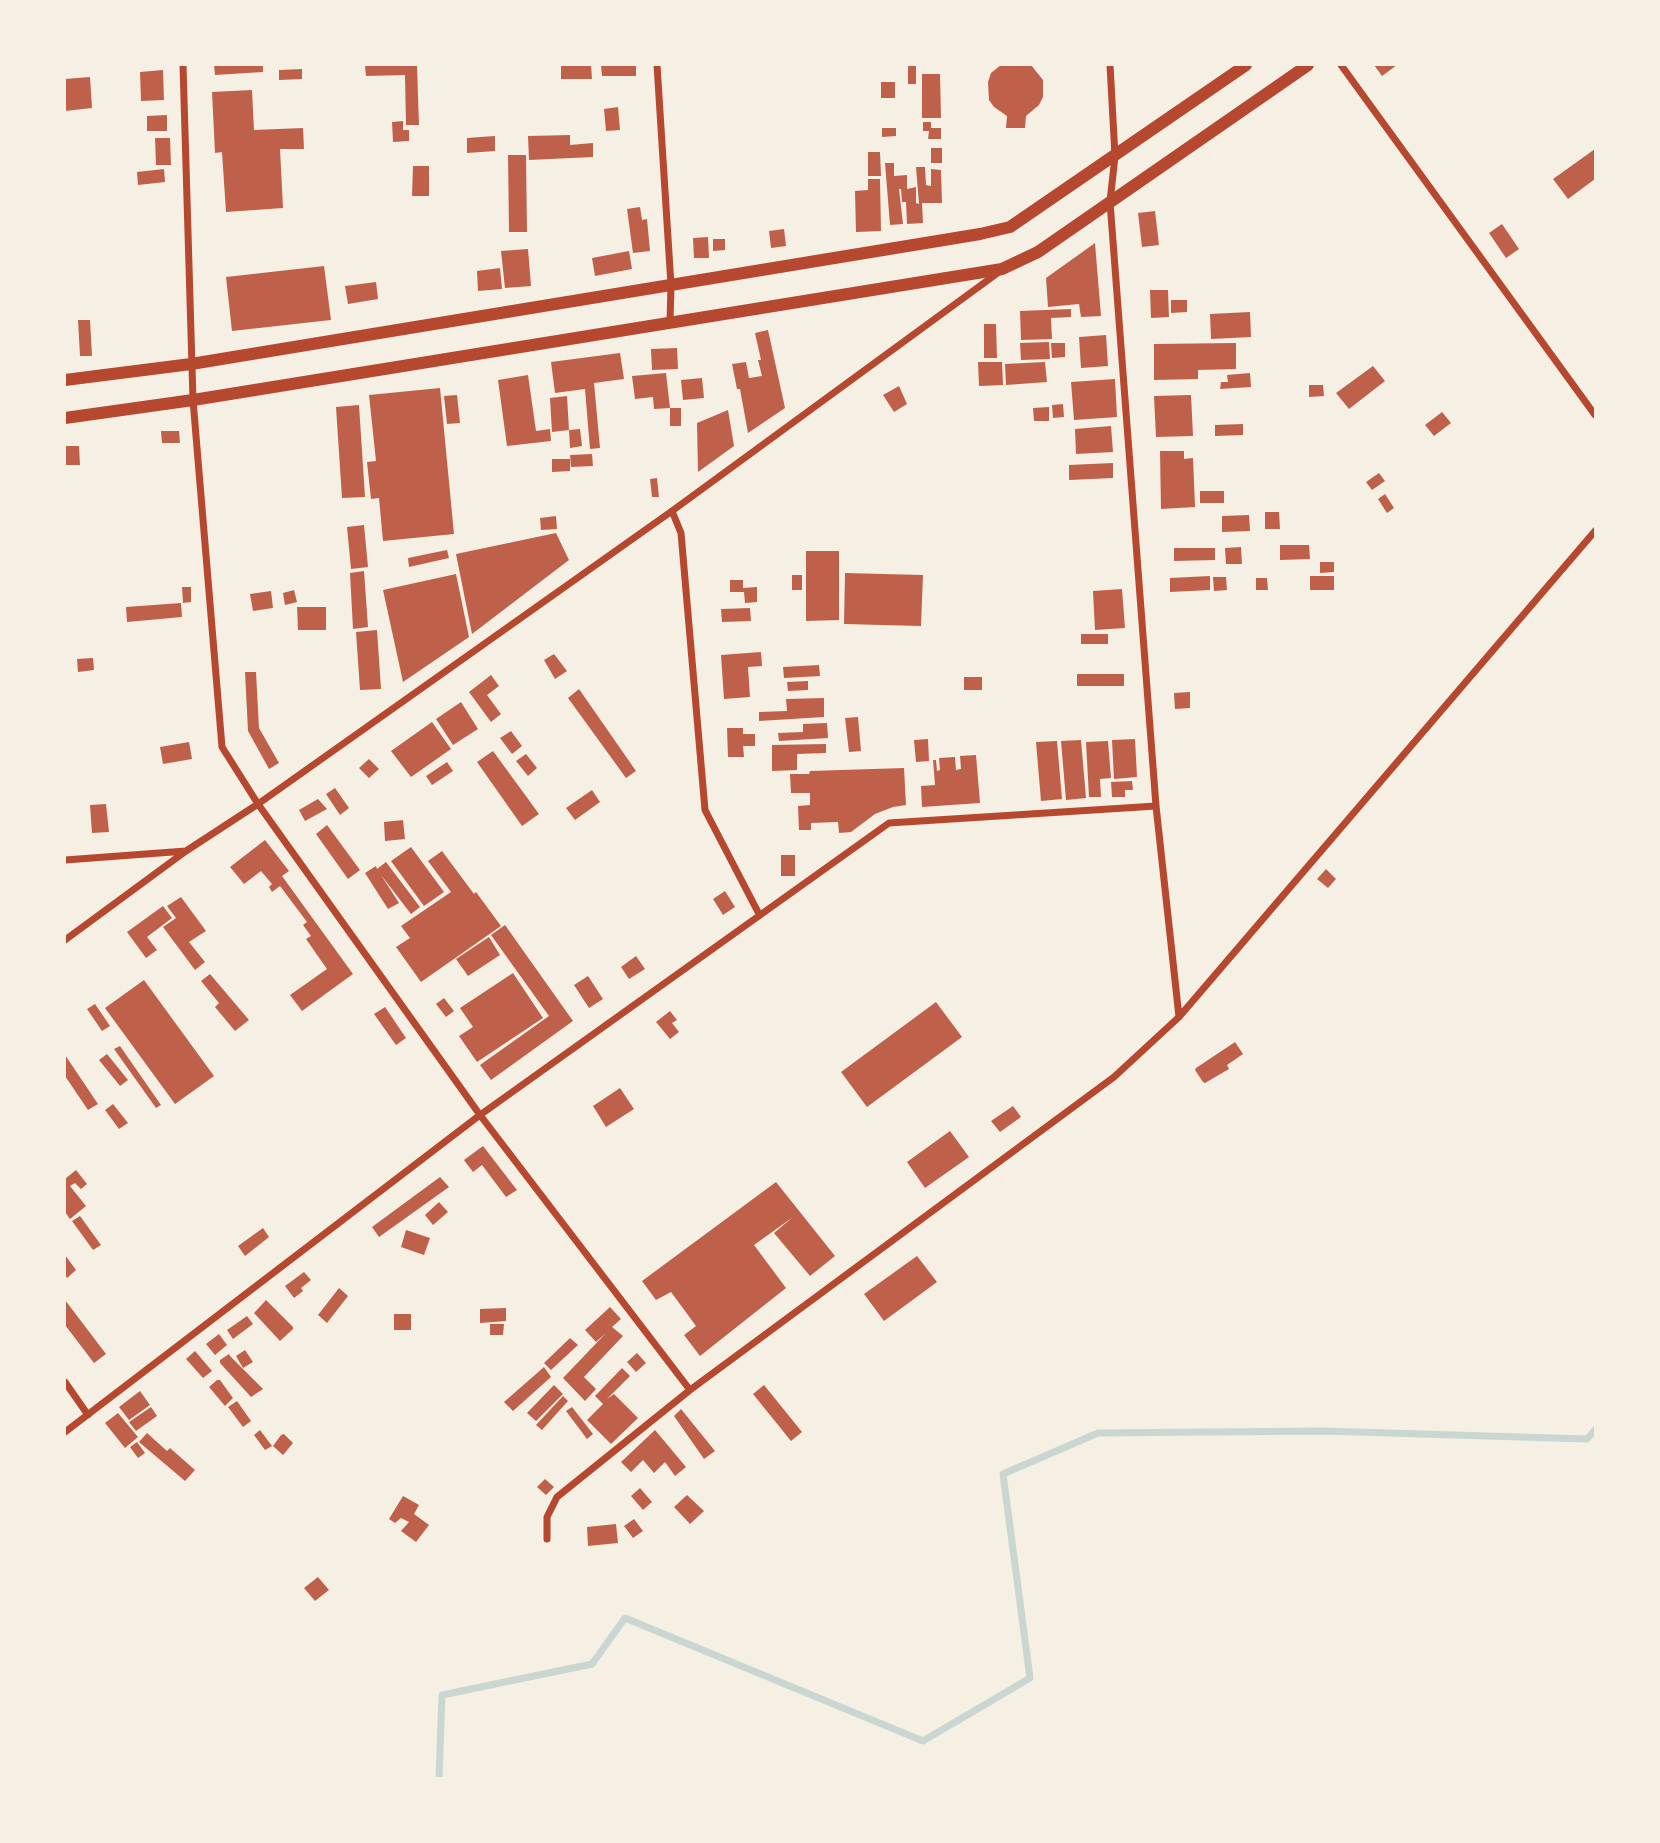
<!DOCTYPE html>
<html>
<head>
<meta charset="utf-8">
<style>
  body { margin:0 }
  #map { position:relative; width:1660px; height:1843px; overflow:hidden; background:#f6efe4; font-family:"PT Sans Narrow",sans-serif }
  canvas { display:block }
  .frame { position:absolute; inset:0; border:66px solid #f6efe4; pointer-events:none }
</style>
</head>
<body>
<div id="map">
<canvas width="1660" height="1843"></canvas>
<div class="frame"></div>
</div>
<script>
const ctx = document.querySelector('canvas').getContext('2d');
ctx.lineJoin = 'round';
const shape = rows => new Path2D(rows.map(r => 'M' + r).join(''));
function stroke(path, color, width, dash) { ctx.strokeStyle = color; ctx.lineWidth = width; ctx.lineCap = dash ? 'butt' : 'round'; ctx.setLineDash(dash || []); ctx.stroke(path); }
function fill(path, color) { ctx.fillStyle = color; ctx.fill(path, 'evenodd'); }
stroke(shape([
  [439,1778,442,1695,592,1664,625,1618,923,1741,1030,1678,1003,1474,1098,1433,1322,1431,1587,1439,1595,1430]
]), '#c9d6d2', 7);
fill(shape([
  [214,65,263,65,263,72,215,75],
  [417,65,419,125,406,125,405,75,366,76,365,66],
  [561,65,591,65,592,79,561,79],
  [601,65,636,65,636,76,602,76],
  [908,65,916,65,916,84,908,84],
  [1001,65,1031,65,1043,80,1043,97,1039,105,1026,116,1025,128,1006,128,1007,116,994,107,989,100,988,82,991,73],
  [1374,65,1397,65,1382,76],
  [302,69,302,79,279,80,279,70],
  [163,70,164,100,141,101,140,72],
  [922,74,940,74,941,118,922,118],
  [90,77,92,108,65,111,65,79],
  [881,82,895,82,895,98,881,98],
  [252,90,254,130,303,128,304,149,280,149,283,208,226,212,222,152,215,153,212,92],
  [618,107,620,130,606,131,604,109],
  [167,115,167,131,147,131,147,116],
  [403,121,403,130,409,130,409,141,393,142,392,122],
  [923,122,931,122,931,128,941,128,941,139,928,139,929,131,923,131],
  [882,128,896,128,896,136,882,137],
  [570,135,570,145,593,143,593,157,529,160,528,136],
  [495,136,495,151,467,153,467,138],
  [155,138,170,138,171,165,156,165],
  [931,148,942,148,942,163,931,163],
  [1595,149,1595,179,1568,199,1553,179],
  [868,152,880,152,881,176,868,176],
  [508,155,526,155,527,232,509,232],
  [885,163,894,163,894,176,907,175,907,189,916,187,916,203,919,204,916,167,925,167,926,185,931,186,931,169,941,170,942,203,922,203,923,223,907,224,906,202,902,202,901,189,899,189,903,224,890,225],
  [413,166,429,166,429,196,412,196],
  [164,169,165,182,138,185,137,172],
  [868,179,880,179,881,231,856,232,855,191,868,190],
  [640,207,642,220,647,219,650,251,633,253,627,209],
  [1155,211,1159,245,1142,247,1138,213],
  [1502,224,1519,249,1506,258,1489,233],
  [784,229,786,246,771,248,769,231],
  [708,237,709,258,694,258,693,238],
  [713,239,725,239,725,250,713,251],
  [1095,243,1101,316,1081,317,1079,304,1048,307,1046,278],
  [528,249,531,286,505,288,501,251],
  [629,251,632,269,595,276,592,258],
  [324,266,331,320,232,331,226,277],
  [500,268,502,289,478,291,477,271],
  [376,282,378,299,348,304,345,286],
  [1150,290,1168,290,1169,317,1151,318],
  [1171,300,1187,300,1187,312,1171,313],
  [1071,309,1071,317,1051,318,1052,339,1021,340,1020,311],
  [1250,312,1251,337,1211,339,1210,314],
  [78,320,90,320,92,356,80,356],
  [984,324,996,324,997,358,984,358],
  [768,330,785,408,748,433,740,389,737,389,732,364,746,362,749,378,762,376,758,360,761,360,755,333],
  [1106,335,1108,366,1081,368,1079,337],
  [1049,342,1050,359,1021,360,1020,343],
  [1051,343,1065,343,1065,357,1052,358],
  [1236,343,1236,369,1198,370,1198,379,1154,380,1154,344],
  [677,348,678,369,652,370,651,349],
  [620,353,624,379,594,383,600,448,590,449,585,389,555,393,551,362],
  [978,362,1002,362,1003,385,979,386],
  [1045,362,1047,382,1006,385,1005,364],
  [1373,366,1385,381,1349,409,1336,393],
  [666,373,670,408,654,409,653,397,635,399,632,376],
  [1250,373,1251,387,1220,389,1221,382,1228,382,1227,375],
  [528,375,536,431,550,429,551,441,507,446,498,380],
  [702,378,704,398,683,400,681,380],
  [1115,379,1117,417,1074,420,1071,382],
  [1309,385,1323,385,1324,396,1309,397],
  [899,386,907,404,894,412,883,395],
  [440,388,454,534,383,541,379,498,371,499,367,462,376,461,369,395],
  [457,395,460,423,447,424,444,396],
  [1191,395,1193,436,1156,437,1154,396],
  [567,396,569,430,552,432,550,398],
  [1063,404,1064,417,1053,418,1052,405],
  [359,405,365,497,342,498,336,407],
  [1049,407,1049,421,1034,421,1033,408],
  [670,408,681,408,681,426,670,426],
  [728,410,734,446,698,472,697,423],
  [1442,412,1451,423,1434,436,1425,425],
  [1243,424,1243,435,1215,436,1215,425],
  [1111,426,1113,452,1076,454,1075,429],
  [580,429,582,446,570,448,569,430],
  [161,431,179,431,180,443,162,443],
  [66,446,79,446,80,465,66,465],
  [1160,451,1184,451,1184,459,1193,458,1195,507,1161,509],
  [592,454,593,466,571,467,570,455],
  [552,459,570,459,570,471,552,472],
  [1113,463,1113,478,1069,480,1069,465],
  [1379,473,1385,481,1372,490,1366,482],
  [657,478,659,497,652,497,650,479],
  [1200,491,1224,491,1224,503,1200,503],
  [1385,494,1394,508,1387,513,1378,499],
  [1265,512,1279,512,1280,529,1265,529],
  [1249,515,1250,531,1222,532,1222,516],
  [556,516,557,529,541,530,540,518],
  [364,525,368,567,351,569,347,527],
  [556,533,569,560,472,634,456,554],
  [1280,545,1309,545,1310,559,1280,560],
  [1241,547,1242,564,1226,564,1225,548],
  [1174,548,1215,548,1215,560,1174,561],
  [447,550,449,558,409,567,408,558],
  [806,551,839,551,839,620,806,621],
  [1320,562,1334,562,1334,572,1320,573],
  [364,571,368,627,353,629,350,573],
  [845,573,923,575,921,626,844,624],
  [456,574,469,637,403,682,383,590],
  [792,575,802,575,802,590,792,590],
  [1210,576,1210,590,1170,592,1170,578],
  [1310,576,1334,576,1334,590,1310,590],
  [1213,577,1226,577,1227,590,1214,591],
  [1256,578,1267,578,1268,590,1256,590],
  [730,580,743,580,743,588,757,587,757,602,745,603,744,592,730,592],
  [182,587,191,587,191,602,183,603],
  [1122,589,1125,628,1095,630,1093,591],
  [294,590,297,602,285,605,283,593],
  [271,591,273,608,253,611,250,594],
  [181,603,182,617,127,622,126,607],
  [297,607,326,607,326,630,298,630],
  [750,608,751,621,722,622,721,609],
  [377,630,381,689,360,690,356,632],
  [1081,634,1108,634,1108,644,1081,644],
  [761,652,762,666,748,667,750,697,724,699,721,655],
  [554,654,567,671,555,679,544,660],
  [93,658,94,670,78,672,77,659],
  [819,665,820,676,784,678,783,667],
  [245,672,256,672,259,728,279,763,269,769,248,731],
  [1077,674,1124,674,1124,686,1077,686],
  [491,675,499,686,487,695,501,714,491,722,469,692],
  [964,677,982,677,982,690,964,690],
  [808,681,808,690,788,691,787,682],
  [579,689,636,771,626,778,568,698],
  [1190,692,1190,708,1175,709,1174,693],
  [824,698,824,717,759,721,759,712,787,711,786,699],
  [461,702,478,729,453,745,436,719],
  [858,717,861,751,849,752,845,718],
  [432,722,451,749,411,777,391,751],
  [827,723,828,738,779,741,778,733,803,732,803,724],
  [727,728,743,728,743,734,755,734,755,746,743,746,744,757,728,757],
  [511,731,522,746,512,754,500,738],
  [928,739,929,761,916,762,914,740],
  [1135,739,1137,777,1114,779,1112,740],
  [1081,740,1086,798,1066,800,1061,741],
  [1057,741,1062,799,1041,801,1036,742],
  [1108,741,1111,778,1100,779,1101,797,1089,797,1086,742],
  [189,742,192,759,163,764,160,747],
  [826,744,826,753,797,754,797,770,772,771,772,745],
  [493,751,539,814,522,826,477,762],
  [526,754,537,768,528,776,516,761],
  [976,755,980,803,922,807,921,786,935,785,933,760,936,760,937,771,940,770,939,758,955,757,956,770,961,769,960,756],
  [369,759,379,769,369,778,359,768],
  [447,762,453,771,432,785,426,776],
  [904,768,906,805,893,807,875,814,851,832,839,833,838,822,811,823,811,830,799,830,798,806,810,805,810,793,791,793,790,774,809,774,810,771],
  [1132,781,1133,790,1125,790,1125,797,1112,797,1111,782],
  [335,788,349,808,340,815,326,794],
  [592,790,600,802,575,820,566,808],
  [318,799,327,809,305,821,299,810],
  [106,804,109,832,92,833,90,805],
  [403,820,405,839,385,841,384,822],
  [327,825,360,870,348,879,316,834],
  [265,840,289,871,282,876,353,974,302,1011,290,995,327,969,306,939,311,936,303,925,307,922,280,886,272,892,269,887,272,884,261,871,244,884,230,867],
  [411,847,444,892,424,906,391,861],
  [442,851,474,894,476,892,501,926,421,982,396,947,410,938,401,926,451,892,428,861],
  [781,855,795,855,795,876,781,876],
  [386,862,420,907,411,914,381,875,399,903,388,909,365,873,376,866,377,869],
  [1326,869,1336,879,1328,888,1317,879],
  [725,891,735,907,723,915,713,899],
  [181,897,206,931,189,942,205,962,195,970,163,927,176,918,167,906],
  [163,906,172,918,147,937,157,950,146,958,127,932],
  [505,925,573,1021,491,1080,480,1065,549,1016,491,935],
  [489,937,500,955,468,976,456,959],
  [636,956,645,969,629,979,621,967],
  [513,973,543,1018,477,1062,459,1036,473,1027,460,1008],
  [210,974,249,1020,235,1031,215,1007,219,1003,201,981],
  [588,976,603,999,589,1008,574,985],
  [144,980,214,1076,175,1104,105,1008],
  [444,998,454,1011,446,1017,436,1004],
  [936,1002,962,1037,867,1107,841,1072],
  [95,1004,110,1026,102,1031,87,1009],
  [385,1007,406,1038,396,1045,374,1014],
  [670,1011,677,1020,672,1023,679,1032,670,1039,656,1022],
  [1235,1042,1243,1054,1227,1065,1229,1069,1205,1083,1203,1082,1195,1070,1196,1068],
  [120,1046,161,1105,156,1108,114,1049],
  [107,1054,128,1080,120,1086,99,1060],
  [65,1055,98,1104,88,1110,65,1076],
  [620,1088,634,1109,606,1127,593,1106],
  [113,1104,128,1123,119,1129,105,1110],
  [1013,1106,1021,1117,1000,1132,991,1121],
  [950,1131,969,1157,925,1188,907,1162],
  [483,1146,517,1190,506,1197,482,1165,473,1172,464,1160],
  [76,1170,87,1184,81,1189,75,1183,70,1186,86,1206,70,1219,65,1212,65,1179],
  [440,1177,449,1187,379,1237,372,1227],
  [776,1182,835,1256,810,1276,774,1233,793,1217,754,1245,786,1288,700,1356,684,1335,696,1326,671,1292,656,1300,642,1281],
  [439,1202,448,1212,433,1225,425,1215],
  [80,1216,101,1245,93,1250,72,1221],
  [263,1228,269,1237,245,1256,238,1246],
  [406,1230,430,1238,424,1255,401,1247],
  [65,1255,76,1270,67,1278,65,1275],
  [917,1256,937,1282,884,1321,864,1294],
  [304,1272,311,1280,301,1288,303,1291,294,1298,285,1286],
  [339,1288,348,1296,327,1323,318,1315],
  [65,1300,106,1354,94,1363,65,1325],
  [266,1300,293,1327,293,1329,280,1341,254,1313],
  [610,1307,621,1319,612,1327,623,1336,584,1377,596,1389,585,1401,563,1378,606,1333,596,1342,585,1330],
  [506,1308,506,1321,480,1323,480,1309],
  [394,1314,411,1314,411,1330,394,1330],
  [247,1316,253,1324,233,1339,227,1330],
  [490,1324,504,1324,503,1335,490,1335],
  [219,1334,227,1345,215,1355,206,1344],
  [570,1338,578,1345,551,1370,544,1363],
  [245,1350,253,1362,243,1368,236,1356],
  [195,1351,212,1371,203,1378,186,1359],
  [637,1353,646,1363,636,1372,627,1362],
  [229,1354,230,1356,263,1389,251,1397,220,1363,220,1360],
  [544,1367,551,1377,513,1411,504,1402],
  [622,1368,630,1376,607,1399,614,1394,638,1418,611,1444,587,1420,603,1404,595,1396],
  [217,1380,220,1380,233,1398,225,1406,209,1387],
  [554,1385,563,1394,536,1421,527,1413],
  [764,1385,802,1432,791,1441,753,1394],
  [140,1391,150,1405,129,1420,119,1407],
  [563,1396,568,1401,542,1430,536,1425],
  [237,1401,251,1421,243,1427,228,1407],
  [151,1407,157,1416,136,1431,129,1422],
  [572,1407,593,1434,587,1439,566,1411],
  [681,1409,715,1451,704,1459,674,1416],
  [118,1413,138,1437,125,1448,105,1423],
  [260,1430,272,1446,265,1450,254,1435],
  [655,1430,686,1467,675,1476,665,1462,654,1473,643,1460,631,1472,621,1462],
  [147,1433,167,1451,170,1448,195,1470,185,1481,139,1442],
  [284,1434,293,1443,283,1455,273,1446,281,1435],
  [137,1442,145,1453,138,1458,130,1447],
  [545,1479,554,1487,546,1495,537,1487],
  [640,1488,652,1502,643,1510,631,1496],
  [687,1495,704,1511,690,1524,674,1507],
  [403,1496,419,1505,414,1514,429,1525,416,1542,401,1531,409,1522,401,1518,395,1523,389,1519],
  [634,1519,643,1531,633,1538,624,1526],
  [616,1524,618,1543,588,1546,587,1527],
  [318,1577,329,1590,315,1601,304,1588]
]), '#bf614a');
stroke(shape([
  [183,65,193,400,222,747,258,804,480,1115,690,1390],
  [657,65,671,285,670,322],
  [1110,65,1115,156,1110,202,1156,806,1179,1017],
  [1341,65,1595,415],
  [672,511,681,533,705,810,759,914],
  [65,860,186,851],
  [65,940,186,851,258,804,672,511,999,272],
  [65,1382,88,1415],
  [65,1432,480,1115,889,823,1156,806],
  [547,1539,547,1517,557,1497,690,1390,1114,1077,1179,1017,1595,531]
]), '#b5482f', 7);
stroke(shape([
  [65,380,191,364,980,234,1010,227,1246,65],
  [65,418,193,400,1002,269,1038,252,1308,65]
]), '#b5482f', 12);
</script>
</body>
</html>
